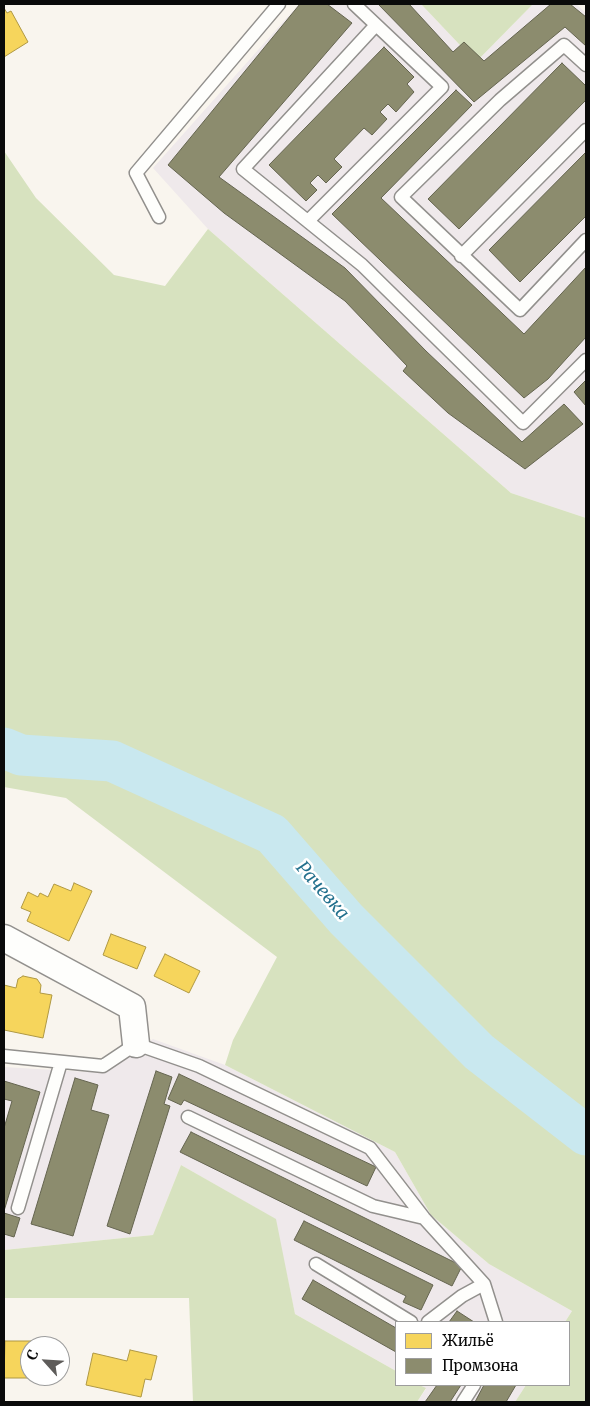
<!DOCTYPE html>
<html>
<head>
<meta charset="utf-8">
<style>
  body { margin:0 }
  #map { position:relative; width:590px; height:1406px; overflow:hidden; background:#f9f5ee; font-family:Merriweather,serif }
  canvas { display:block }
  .frame { position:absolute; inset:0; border:5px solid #0a0a0a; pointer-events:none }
  .legend { position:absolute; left:395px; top:1321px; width:175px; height:65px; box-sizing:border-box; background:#fff; border:1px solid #9d9d9d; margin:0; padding:6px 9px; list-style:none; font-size:15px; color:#0a0a0a }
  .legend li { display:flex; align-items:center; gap:10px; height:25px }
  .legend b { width:25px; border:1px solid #9d9d9d }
  .north { position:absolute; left:20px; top:1336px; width:50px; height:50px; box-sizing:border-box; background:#fff; border:1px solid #9d9d9d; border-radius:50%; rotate:296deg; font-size:14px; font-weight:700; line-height:20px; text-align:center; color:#0a0a0a }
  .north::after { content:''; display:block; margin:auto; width:18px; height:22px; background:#5e5c5a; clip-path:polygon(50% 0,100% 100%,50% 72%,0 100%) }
</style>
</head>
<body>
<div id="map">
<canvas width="590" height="1406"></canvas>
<div class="frame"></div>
<ul class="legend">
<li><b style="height:14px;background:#f6d55c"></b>Жильё</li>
<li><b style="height:14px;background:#8c8c6e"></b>Промзона</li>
</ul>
<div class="north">С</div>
</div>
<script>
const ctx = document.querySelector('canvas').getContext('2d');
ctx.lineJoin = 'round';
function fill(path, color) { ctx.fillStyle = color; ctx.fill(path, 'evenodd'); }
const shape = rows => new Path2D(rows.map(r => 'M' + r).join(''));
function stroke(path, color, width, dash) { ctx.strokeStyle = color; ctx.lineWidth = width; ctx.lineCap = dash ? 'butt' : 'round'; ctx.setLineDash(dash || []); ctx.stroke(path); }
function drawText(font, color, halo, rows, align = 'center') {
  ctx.font = font + ' Merriweather,serif'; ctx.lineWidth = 5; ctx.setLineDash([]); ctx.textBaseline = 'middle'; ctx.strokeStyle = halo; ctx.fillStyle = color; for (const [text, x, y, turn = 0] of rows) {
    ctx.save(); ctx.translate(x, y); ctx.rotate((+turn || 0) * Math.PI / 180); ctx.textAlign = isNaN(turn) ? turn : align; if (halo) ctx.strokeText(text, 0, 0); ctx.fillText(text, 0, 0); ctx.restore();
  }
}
fill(shape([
  [299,4,421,4,476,62,533,4,576,4,586,13,586,518,511,493,208,229,153,168],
  [153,1039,225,1065,395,1152,431,1215,489,1264,572,1311,565,1322,396,1322,396,1371,295,1314,275,1219,181,1165,153,1235,4,1250,4,1067,104,1073],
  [419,1385,526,1385,515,1402,417,1402,426,1389]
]), '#efe9eb');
fill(shape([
  [421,4,533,4,476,62],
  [4,151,36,198,114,275,165,286,208,229,511,493,586,518,586,1402,515,1402,526,1385,569,1385,569,1322,565,1322,572,1311,489,1264,431,1215,395,1152,225,1065,233,1040,277,957,66,798,4,787],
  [181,1165,276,1219,295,1314,396,1371,396,1385,419,1385,426,1388,417,1402,193,1402,189,1298,4,1298,4,1250,153,1235]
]), '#d7e2bf');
const homes = shape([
  [4,8,7,13,11,11,28,42,4,57,4,8],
  [74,883,92,891,69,941,27,921,31,912,21,908,28,892,38,897,40,893,48,897,54,884,71,891,74,883],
  [111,934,146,947,137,969,103,955,111,934],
  [165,954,200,971,189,993,154,976,165,954],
  [23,976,37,979,41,985,40,993,52,995,43,1038,4,1030,4,985,16,988,18,979,23,976],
  [5,1341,33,1341,33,1346,30,1346,30,1376,34,1378,4,1378,5,1341],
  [130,1350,157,1356,151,1380,145,1379,141,1397,86,1385,93,1353,127,1361,130,1350]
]);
fill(homes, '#f6d55c');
stroke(homes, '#af9843', 1);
const industry = shape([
  [300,4,327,4,352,23,219,177,345,268,426,351,522,442,564,404,583,424,525,469,448,413,403,371,407,366,345,301,224,213,168,165,300,4],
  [378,4,409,4,453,52,464,42,484,61,551,4,570,4,586,17,586,46,565,27,474,102,378,4],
  [384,47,414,77,407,84,414,92,396,112,388,104,380,112,387,119,372,135,364,128,334,159,342,167,326,183,318,175,310,183,317,190,306,201,269,165,384,47],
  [562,63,586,86,586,100,459,229,428,199,562,63],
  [456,90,472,105,381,198,524,334,586,267,586,337,548,379,524,398,332,214,456,90],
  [586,152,586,216,520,282,489,250,586,152],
  [586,380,586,406,574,392,586,380],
  [156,1071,172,1077,164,1104,170,1106,130,1234,107,1226,156,1071],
  [179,1074,376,1167,367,1186,184,1100,181,1105,168,1099,179,1074],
  [75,1078,98,1085,91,1110,109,1115,73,1236,31,1224,75,1078],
  [4,1081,40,1092,4,1211,4,1128,12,1101,4,1099,4,1081],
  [191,1132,462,1266,452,1286,180,1152,191,1132],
  [4,1213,20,1218,14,1237,4,1234,4,1213],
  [304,1221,433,1285,421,1310,403,1302,406,1296,294,1240,304,1221],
  [313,1280,396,1328,396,1352,302,1299,313,1280],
  [457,1311,474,1322,449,1322,457,1311],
  [437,1385,461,1385,450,1402,425,1402,437,1385],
  [484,1385,516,1385,506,1402,475,1402,484,1385]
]);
fill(industry, '#8c8c6e');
stroke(industry, '#656550', 1);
stroke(shape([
  [4,748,21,755,112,761,272,834,346,919,479,1052,586,1135]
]), '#c9e8ef', 41);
const service = shape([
  [376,25,243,169,362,265,523,423,586,360],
  [586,65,564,45,500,100,401,197,520,310,586,240],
  [159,217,136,173,279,4],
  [308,221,442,87,354,4],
  [461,256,586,130],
  [4,1056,103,1066,136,1044,199,1066,370,1148,424,1218,484,1284,496,1322],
  [188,1117,373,1206,424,1218],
  [18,1208,61,1062],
  [316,1264,411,1322],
  [428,1322,462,1296,484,1284],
  [463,1402,474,1385]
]);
const minor = shape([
  [4,938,132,1007,136,1044]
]);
stroke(service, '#92908d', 15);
stroke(minor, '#92908d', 29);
stroke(service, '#fefefc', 12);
stroke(minor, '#fefefc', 26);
drawText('italic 18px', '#22708d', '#fff', [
  ["Рачевка",322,891,49]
]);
</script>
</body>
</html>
